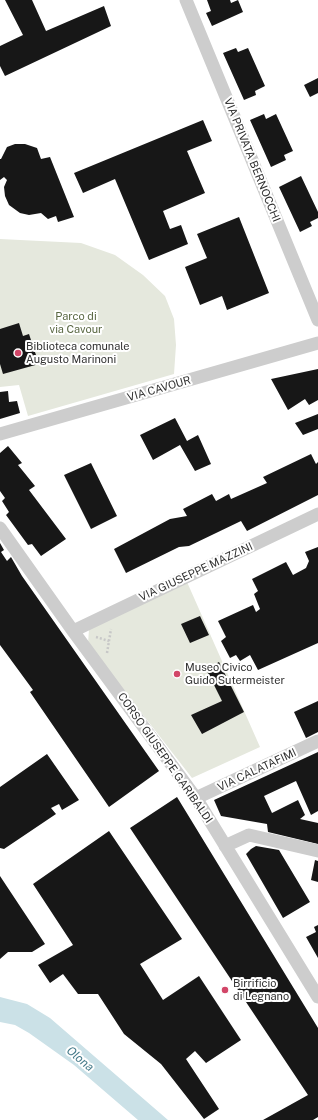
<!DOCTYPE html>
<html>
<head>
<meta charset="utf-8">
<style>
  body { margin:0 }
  canvas { display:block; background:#fff }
</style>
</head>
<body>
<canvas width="318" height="1120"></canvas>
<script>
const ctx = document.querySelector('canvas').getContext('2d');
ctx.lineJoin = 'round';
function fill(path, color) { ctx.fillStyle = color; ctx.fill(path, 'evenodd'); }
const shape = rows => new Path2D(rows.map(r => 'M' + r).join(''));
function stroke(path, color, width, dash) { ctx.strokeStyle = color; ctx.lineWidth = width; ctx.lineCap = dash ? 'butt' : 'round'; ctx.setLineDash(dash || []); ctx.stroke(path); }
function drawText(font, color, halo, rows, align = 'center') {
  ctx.font = font + ' "Public Sans",sans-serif'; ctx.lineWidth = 4; ctx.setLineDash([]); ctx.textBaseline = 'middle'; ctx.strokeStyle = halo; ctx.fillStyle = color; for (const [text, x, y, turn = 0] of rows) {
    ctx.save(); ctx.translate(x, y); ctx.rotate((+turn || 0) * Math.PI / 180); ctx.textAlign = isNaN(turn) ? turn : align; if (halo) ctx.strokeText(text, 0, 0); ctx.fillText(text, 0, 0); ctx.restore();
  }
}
fill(shape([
  [0,239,81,243,115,255,143,275,165,296,174,319,176,345,174,374,28,416,19,385,0,387],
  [187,582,260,747,192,778,88,644,89,629]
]), '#e5e8dd');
fill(shape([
  [0,997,27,1004,50,1018,168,1120,138,1120,74,1065,29,1033,15,1025,0,1022]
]), '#cbe1e7');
fill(shape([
  [5,0,32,0,46,31,104,6,111,26,5,76,0,66,0,46,23,35],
  [207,0,230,0,231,3,238,0,243,12,212,26,206,13,211,11],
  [236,48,238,52,248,48,265,86,255,91,256,95,244,100,223,53],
  [318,78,318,93,310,97,304,85],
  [264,114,266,119,276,114,293,151,284,155,286,160,271,167,250,120],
  [203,120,212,141,187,151,205,193,163,211,170,229,181,225,188,244,149,260,115,179,83,193,74,173],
  [15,144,25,144,37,148,41,159,50,157,74,217,58,222,56,216,48,219,41,213,29,215,20,213,9,205,5,196,4,187,7,180,4,177,0,180,0,159,1,159,7,147],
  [301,176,318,212,318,218,310,222,312,226,300,232,279,187],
  [239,217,269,293,227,310,222,296,200,305,185,267,207,258,197,234],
  [19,323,23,336,29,334,39,364,3,374,0,364,0,329],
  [318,369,318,400,309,405,305,399,288,410,271,379],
  [8,391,9,402,17,401,20,413,0,419,0,392],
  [318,414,318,429,303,435,295,423],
  [175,418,187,441,198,435,211,464,195,471,180,445,153,460,140,435],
  [8,446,22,463,18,465,35,486,29,490,66,539,41,556,32,544,28,545,6,515,9,512,2,501,5,498,0,491,0,453],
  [311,454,316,464,318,462,318,495,247,531,241,521,189,546,179,547,126,573,114,549,170,519,187,516,183,509,212,494,216,501,229,494,231,499,267,483,263,477],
  [91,463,117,516,91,529,64,475],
  [0,543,4,550,1,552,7,561,11,557,22,576,159,771,109,807,30,692,33,690,0,645],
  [318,547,318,643,258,670,250,655,240,661,236,655,230,658,221,641,226,637,218,621,253,605,256,612,260,609,254,594,258,591,252,579,286,562,293,575,306,568,309,561,305,552],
  [200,616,209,635,190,643,181,624],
  [219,662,244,712,202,734,191,715,222,701,206,669],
  [318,701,318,732,306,738,294,712],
  [318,752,318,811,311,815,296,781,264,796,272,813,298,800,305,815,300,819,318,823,318,844,268,832,267,824,221,816,214,800],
  [47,754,79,800,62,810,59,804,51,808,56,814,4,849,0,848,0,787],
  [177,797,318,1028,318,1117,313,1120,263,1120,308,1095,130,828],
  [109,831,182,939,140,964,163,1000,199,976,241,1040,206,1063,195,1051,186,1059,219,1109,204,1119,161,1064,124,1034,98,994,78,994,63,974,50,983,38,965,73,945,33,884],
  [256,846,279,850,310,902,283,918,246,854,251,849],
  [315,860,318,861,318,882,311,880],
  [0,876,45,944,32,952,8,952,0,959],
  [318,925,318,958,306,937,316,932,314,927]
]), '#171717');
stroke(shape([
  [96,637,109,641],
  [107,653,111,629]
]), '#c7c7c7', 2.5, [2, 2]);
stroke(shape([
  [186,0,318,320],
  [0,434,318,343],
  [0,528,73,631,196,798,318,997],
  [73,631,318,514],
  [196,798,318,741],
  [225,846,249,835,318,851]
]), '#cdcdcd', 13);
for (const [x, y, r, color] of [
  [18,353,4,"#d24668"],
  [177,674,4,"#d24668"],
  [225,990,4,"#d24668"]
]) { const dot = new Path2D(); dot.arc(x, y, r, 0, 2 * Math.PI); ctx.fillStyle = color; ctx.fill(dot); stroke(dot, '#fff', 1.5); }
drawText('11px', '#303030', '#fff', [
  ["VIA PRIVATA BERNOCCHI",252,160,68],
  ["VIA CAVOUR",159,389,-16],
  ["VIA GIUSEPPE MAZZINI",196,572,-25],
  ["CORSO GIUSEPPE GARIBALDI",165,758,55],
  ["VIA CALATAFIMI",257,770,-25]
]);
drawText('11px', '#596742', '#fff', [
  ["Parco di",76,317],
  ["via Cavour",76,330]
]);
drawText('11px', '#303030', '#fff', [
  ["Biblioteca comunale",26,347],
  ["Augusto Marinoni",26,360],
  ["Museo Civico",185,668],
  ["Guido Sutermeister",185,681],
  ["Birrificio",233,984],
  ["di Legnano",233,997]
], 'left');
drawText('italic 12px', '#467b8a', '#fff', [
  ["Olona",80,1059,40]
]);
</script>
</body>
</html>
